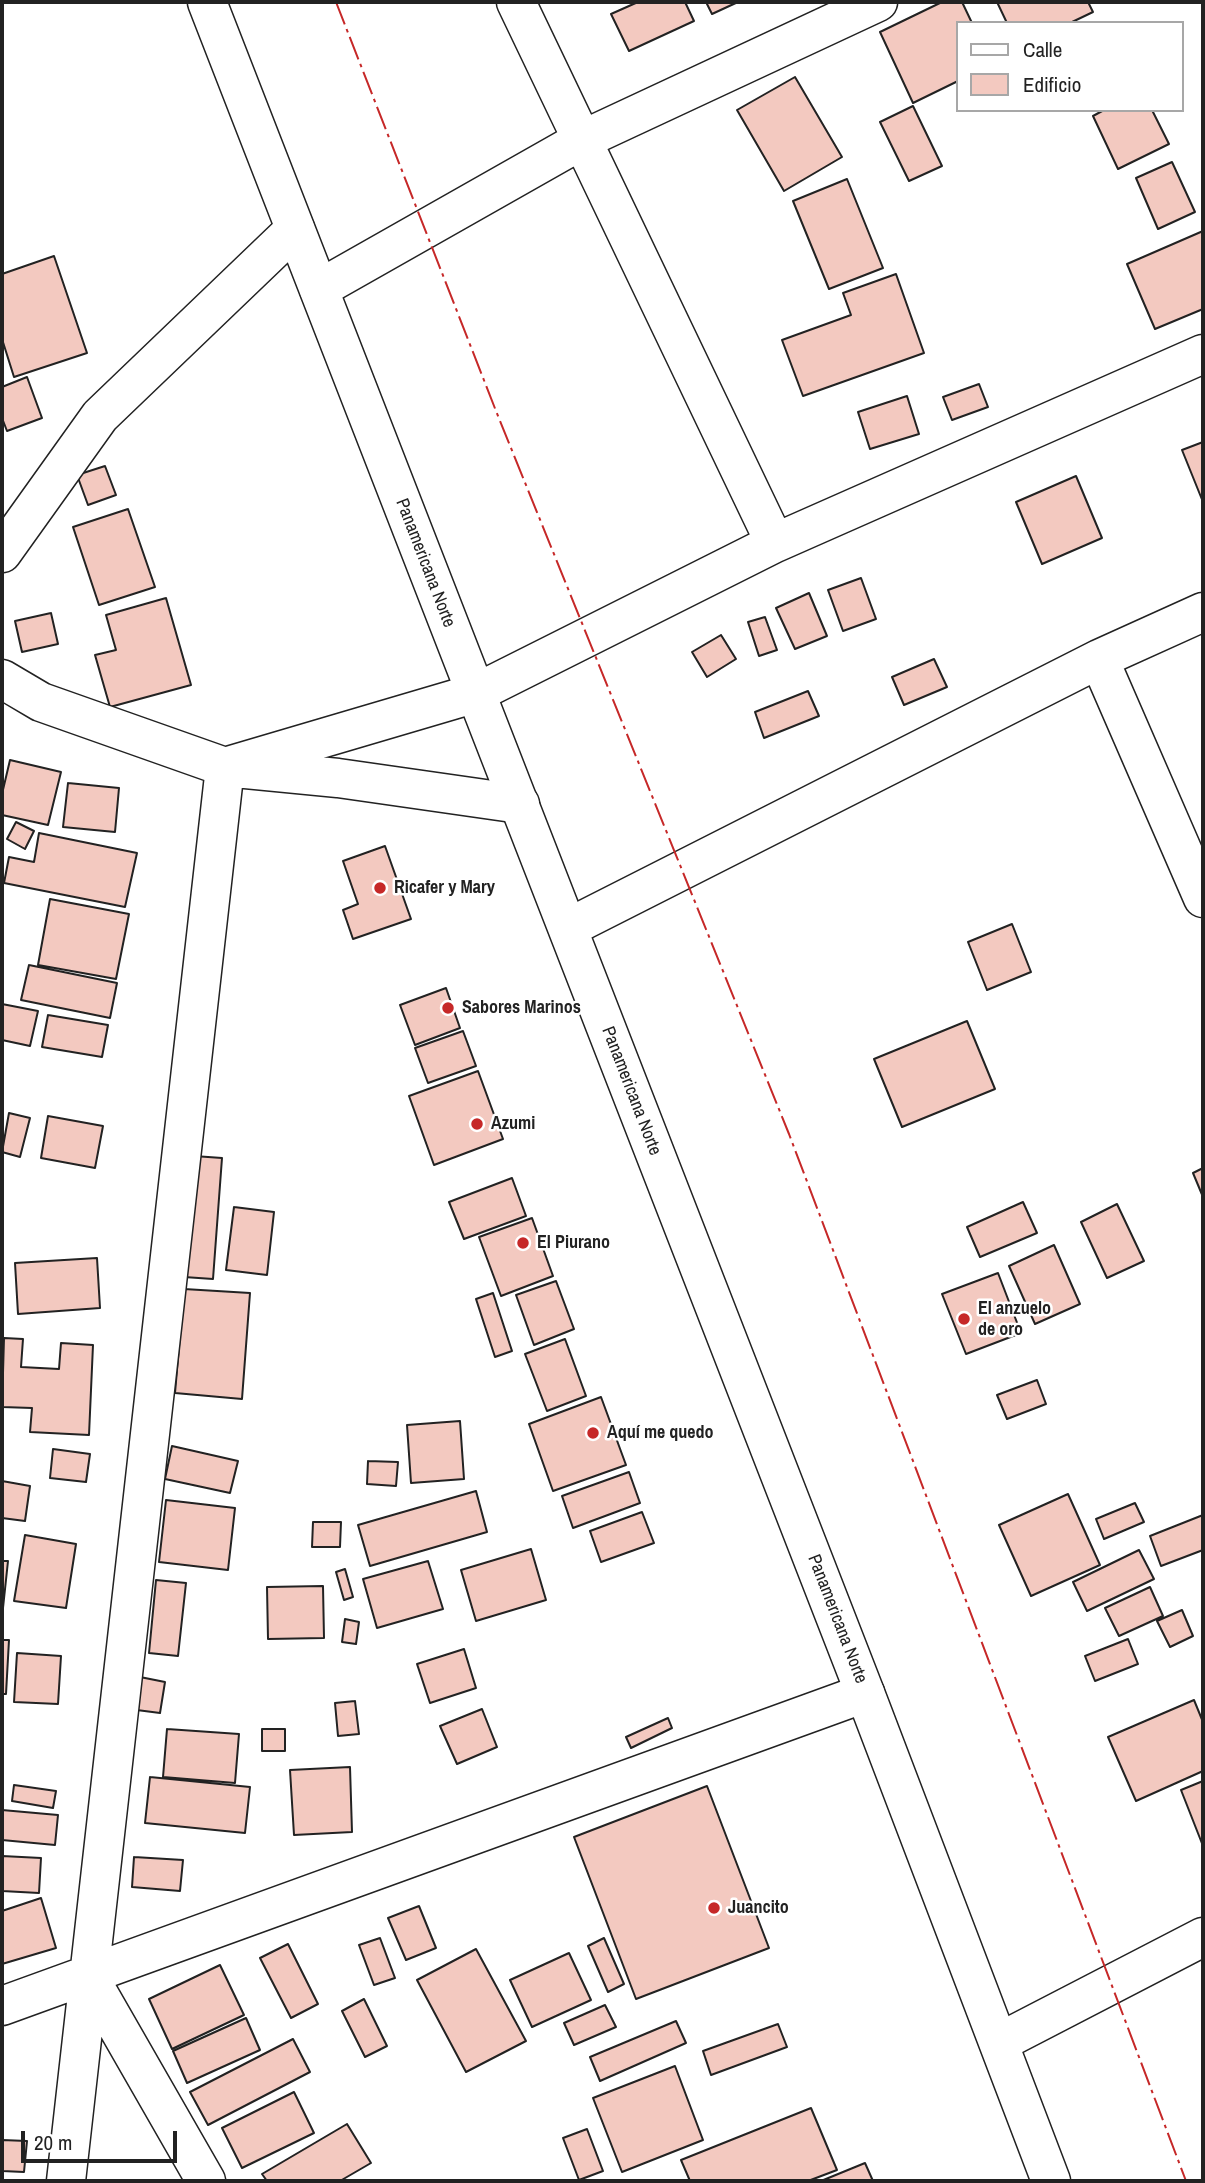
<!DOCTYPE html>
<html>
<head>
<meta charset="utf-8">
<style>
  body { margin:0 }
  #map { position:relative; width:1205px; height:2183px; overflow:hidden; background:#fff; font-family:"Archivo Narrow",sans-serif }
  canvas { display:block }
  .frame { position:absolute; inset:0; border:4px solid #222; pointer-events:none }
  .legend { position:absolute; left:956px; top:21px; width:228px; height:91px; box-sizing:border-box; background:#fff; border:2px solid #a7a7a7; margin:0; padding:9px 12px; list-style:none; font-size:21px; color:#222 }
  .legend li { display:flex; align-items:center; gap:14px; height:35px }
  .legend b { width:35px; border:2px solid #a7a7a7 }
  .scale { position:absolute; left:21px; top:2131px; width:156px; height:32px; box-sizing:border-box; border:4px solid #222; border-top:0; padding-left:9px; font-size:21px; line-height:24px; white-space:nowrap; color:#222; -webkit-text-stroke:5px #fff; paint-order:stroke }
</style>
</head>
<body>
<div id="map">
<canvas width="1205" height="2183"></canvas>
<div class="frame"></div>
<ul class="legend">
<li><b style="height:9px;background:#fff"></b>Calle</li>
<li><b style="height:19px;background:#f3c9c0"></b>Edificio</li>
</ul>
<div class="scale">20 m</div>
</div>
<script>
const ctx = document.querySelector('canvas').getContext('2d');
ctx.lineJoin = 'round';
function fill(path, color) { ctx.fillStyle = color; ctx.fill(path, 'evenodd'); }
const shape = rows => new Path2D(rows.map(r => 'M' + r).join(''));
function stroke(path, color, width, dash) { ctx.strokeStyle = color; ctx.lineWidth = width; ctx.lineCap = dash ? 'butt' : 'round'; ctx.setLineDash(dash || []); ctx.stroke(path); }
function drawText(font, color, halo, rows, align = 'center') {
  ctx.font = font + ' "Archivo Narrow",sans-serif'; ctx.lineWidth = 5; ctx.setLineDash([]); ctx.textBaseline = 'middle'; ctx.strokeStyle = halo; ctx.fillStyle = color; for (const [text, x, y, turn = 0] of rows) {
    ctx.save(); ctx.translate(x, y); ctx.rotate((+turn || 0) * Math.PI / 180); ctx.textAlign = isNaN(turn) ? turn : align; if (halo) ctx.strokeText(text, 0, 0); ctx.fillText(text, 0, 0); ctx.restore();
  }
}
const building = shape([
  [638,2,685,2,694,21,629,51,611,14,638,2],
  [706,2,738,2,712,14,706,2],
  [942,2,962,2,972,23,958,23,958,81,913,103,880,32,942,2],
  [997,2,1088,2,1093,12,1070,23,1007,23,997,2],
  [795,77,842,157,784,191,737,110,795,77],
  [913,106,942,166,909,181,880,122,913,106],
  [1104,110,1152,110,1169,144,1118,169,1093,116,1104,110],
  [1172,162,1195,212,1158,229,1136,178,1172,162],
  [847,179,883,268,829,289,793,201,847,179],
  [1203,231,1203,309,1155,329,1127,264,1203,231],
  [54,256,87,353,14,377,2,339,2,274,54,256],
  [896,274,924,353,803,396,782,340,851,315,843,293,896,274],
  [27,377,42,418,7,431,2,418,2,387,27,377],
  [979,384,988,407,952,420,943,397,979,384],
  [907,396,919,434,870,449,858,412,907,396],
  [1203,442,1203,502,1182,450,1203,442],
  [105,466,116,495,88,505,77,475,105,466],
  [1076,476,1102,538,1042,564,1016,502,1076,476],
  [128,509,155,587,99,605,73,527,128,509],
  [861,578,876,619,843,631,828,590,861,578],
  [809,593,827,636,795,649,776,608,809,593],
  [166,598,191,685,110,707,95,655,116,650,106,615,166,598],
  [51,613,58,644,22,652,15,621,51,613],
  [765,617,777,650,759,656,748,622,765,617],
  [721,635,736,659,707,677,692,652,721,635],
  [934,659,947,687,904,705,892,677,934,659],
  [808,691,819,716,764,738,755,712,808,691],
  [10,760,61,772,48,825,2,815,2,794,10,760],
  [68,783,119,788,115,832,63,827,68,783],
  [16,822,34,831,25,849,7,839,16,822],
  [39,833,137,853,125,907,4,883,9,857,34,862,39,833],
  [385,846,411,919,353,939,343,910,358,904,343,861,385,846],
  [50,899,129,914,116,979,38,965,50,899],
  [1012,924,1031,972,987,990,968,942,1012,924],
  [29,965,117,983,110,1018,21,1000,29,965],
  [446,988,460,1028,415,1045,400,1005,446,988],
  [2,1004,38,1011,30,1046,2,1040,2,1004],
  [48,1015,108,1025,102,1057,42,1047,48,1015],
  [967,1021,995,1089,902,1127,874,1059,967,1021],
  [463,1031,476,1066,428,1083,415,1048,463,1031],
  [478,1071,503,1139,434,1165,409,1096,478,1071],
  [9,1113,30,1118,20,1157,2,1152,9,1113],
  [48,1116,103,1126,95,1168,41,1158,48,1116],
  [194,1156,222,1158,213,1279,184,1277,194,1156],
  [1203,1168,1203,1197,1193,1173,1203,1168],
  [512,1178,526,1216,464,1239,449,1202,512,1178],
  [1023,1202,1037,1233,980,1257,967,1227,1023,1202],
  [1117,1204,1144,1261,1107,1278,1081,1222,1117,1204],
  [234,1207,274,1212,267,1275,226,1270,234,1207],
  [532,1218,553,1276,501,1296,479,1237,532,1218],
  [1054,1245,1080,1304,1035,1324,1009,1266,1054,1245],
  [97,1258,100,1308,18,1314,15,1263,97,1258],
  [998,1273,1021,1333,966,1354,942,1294,998,1273],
  [556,1281,574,1329,534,1345,516,1295,556,1281],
  [184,1289,250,1293,242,1399,175,1393,184,1289],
  [493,1293,512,1351,495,1357,476,1299,493,1293],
  [4,1338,23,1339,21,1367,59,1369,61,1343,93,1345,89,1435,30,1432,32,1408,2,1407,4,1338],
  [565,1339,586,1396,547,1411,525,1354,565,1339],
  [1037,1380,1046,1404,1007,1419,997,1395,1037,1380],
  [601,1397,626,1465,553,1491,529,1424,601,1397],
  [460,1421,464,1479,411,1483,407,1425,460,1421],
  [172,1446,238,1461,230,1493,165,1479,172,1446],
  [53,1449,90,1454,86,1482,50,1478,53,1449],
  [368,1461,398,1462,396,1486,367,1484,368,1461],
  [629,1472,640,1503,573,1528,562,1496,629,1472],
  [2,1481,30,1486,25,1521,2,1518,2,1481],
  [476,1491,487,1532,370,1566,358,1525,476,1491],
  [1068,1494,1100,1565,1031,1596,999,1525,1068,1494],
  [166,1500,235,1508,228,1570,159,1562,166,1500],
  [1135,1503,1144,1522,1104,1539,1096,1519,1135,1503],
  [642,1512,654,1543,601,1562,590,1531,642,1512],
  [1203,1515,1203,1550,1161,1566,1150,1536,1203,1515],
  [313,1522,341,1522,340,1547,312,1547,313,1522],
  [25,1535,76,1544,66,1608,14,1601,25,1535],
  [531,1549,546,1600,476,1621,461,1570,531,1549],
  [1139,1550,1154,1579,1087,1611,1073,1582,1139,1550],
  [2,1561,8,1561,3,1608,2,1608,2,1561],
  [428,1561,443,1609,377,1628,363,1579,428,1561],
  [345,1569,353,1597,344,1600,336,1572,345,1569],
  [156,1580,186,1583,178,1656,149,1653,156,1580],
  [323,1586,324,1638,268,1639,267,1587,323,1586],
  [1150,1587,1163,1616,1119,1636,1105,1608,1150,1587],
  [1182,1610,1193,1636,1170,1647,1157,1621,1182,1610],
  [345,1619,359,1622,356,1644,342,1642,345,1619],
  [1128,1639,1138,1664,1095,1681,1085,1656,1128,1639],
  [2,1640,9,1640,6,1694,2,1694,2,1640],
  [464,1649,476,1688,430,1703,417,1664,464,1649],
  [17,1653,61,1656,58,1704,14,1702,17,1653],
  [135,1676,165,1682,160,1713,129,1709,135,1676],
  [1194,1700,1203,1722,1203,1771,1136,1801,1108,1737,1194,1700],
  [355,1701,359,1734,338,1736,335,1703,355,1701],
  [482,1709,497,1747,457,1764,440,1726,482,1709],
  [668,1718,672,1728,631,1748,626,1737,668,1718],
  [167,1729,239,1734,235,1783,163,1777,167,1729],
  [262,1729,285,1729,285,1751,262,1751,262,1729],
  [350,1767,352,1832,294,1835,290,1770,350,1767],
  [150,1777,250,1787,245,1833,145,1823,150,1777],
  [1203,1781,1203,1846,1181,1790,1203,1781],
  [14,1785,56,1791,53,1808,12,1801,14,1785],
  [707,1786,769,1948,636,1999,574,1837,707,1786],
  [2,1810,58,1815,55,1845,2,1840,2,1810],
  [2,1856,41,1858,39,1893,2,1891,2,1856],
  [134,1857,183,1860,180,1891,132,1887,134,1857],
  [41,1898,56,1948,2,1964,2,1911,41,1898],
  [419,1906,436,1948,406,1960,388,1918,419,1906],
  [380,1938,395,1978,374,1985,359,1945,380,1938],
  [604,1938,624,1984,608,1992,588,1946,604,1938],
  [288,1944,318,2004,291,2018,260,1958,288,1944],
  [476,1949,526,2041,466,2072,417,1980,476,1949],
  [569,1953,591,2000,532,2027,510,1980,569,1953],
  [220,1965,244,2015,172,2049,149,1999,220,1965],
  [364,1999,387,2046,365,2057,342,2011,364,1999],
  [605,2005,616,2027,574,2045,564,2023,605,2005],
  [246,2018,260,2050,187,2083,173,2051,246,2018],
  [676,2021,686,2043,600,2081,590,2057,676,2021],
  [778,2024,787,2047,711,2075,703,2051,778,2024],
  [293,2039,310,2072,208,2125,190,2092,293,2039],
  [675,2066,703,2140,622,2172,593,2098,675,2066],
  [294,2092,314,2133,242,2168,222,2128,294,2092],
  [811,2108,837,2170,808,2181,690,2181,681,2160,811,2108],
  [347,2124,371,2163,340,2181,267,2181,262,2174,347,2124],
  [587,2129,603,2171,579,2180,563,2138,587,2129],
  [2,2140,27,2141,24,2172,2,2171,2,2140],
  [865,2163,873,2181,821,2181,865,2163]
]);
fill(building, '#f3c9c0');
stroke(building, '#222', 2);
const minor = shape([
  [516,2,775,543],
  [319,289,582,140,878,2],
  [2,553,100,416,295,229],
  [1099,659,1203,898],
  [2,679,41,702,225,767,338,778,520,804],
  [568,928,1099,659,1203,612],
  [89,1977,206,2181],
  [2,2006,865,1693],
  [1000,2042,1203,1937],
  [66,2181,225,767,476,693,775,543,1203,354]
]);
const trunk = shape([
  [207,2,865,1693,1051,2181]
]);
stroke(minor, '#222', 41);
stroke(trunk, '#222', 41);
stroke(minor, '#fff', 38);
stroke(trunk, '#fff', 38);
stroke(shape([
  [336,2,496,411,789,1134,1186,2181]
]), '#c62828', 2, [24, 5, 3.5, 5]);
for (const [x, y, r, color] of [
  [380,888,7,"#c62828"],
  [448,1008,7,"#c62828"],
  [477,1124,7,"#c62828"],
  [523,1243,7,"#c62828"],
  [964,1319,7,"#c62828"],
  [593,1433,7,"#c62828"],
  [714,1908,7,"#c62828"]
]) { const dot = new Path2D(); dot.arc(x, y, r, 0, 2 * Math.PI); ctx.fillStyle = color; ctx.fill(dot); stroke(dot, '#fff', 2.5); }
drawText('18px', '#222', '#fff', [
  ["Panamericana Norte",425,563,69],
  ["Panamericana Norte",631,1091,69],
  ["Panamericana Norte",837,1619,69]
]);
drawText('bold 18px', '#222', '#fff', [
  ["Ricafer y Mary",394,888],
  ["Sabores Marinos",462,1008],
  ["Azumi",491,1124],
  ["El Piurano",537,1243],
  ["El anzuelo",978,1309],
  ["de oro",978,1330],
  ["Aquí me quedo",607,1433],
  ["Juancito",728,1908]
], 'left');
</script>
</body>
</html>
